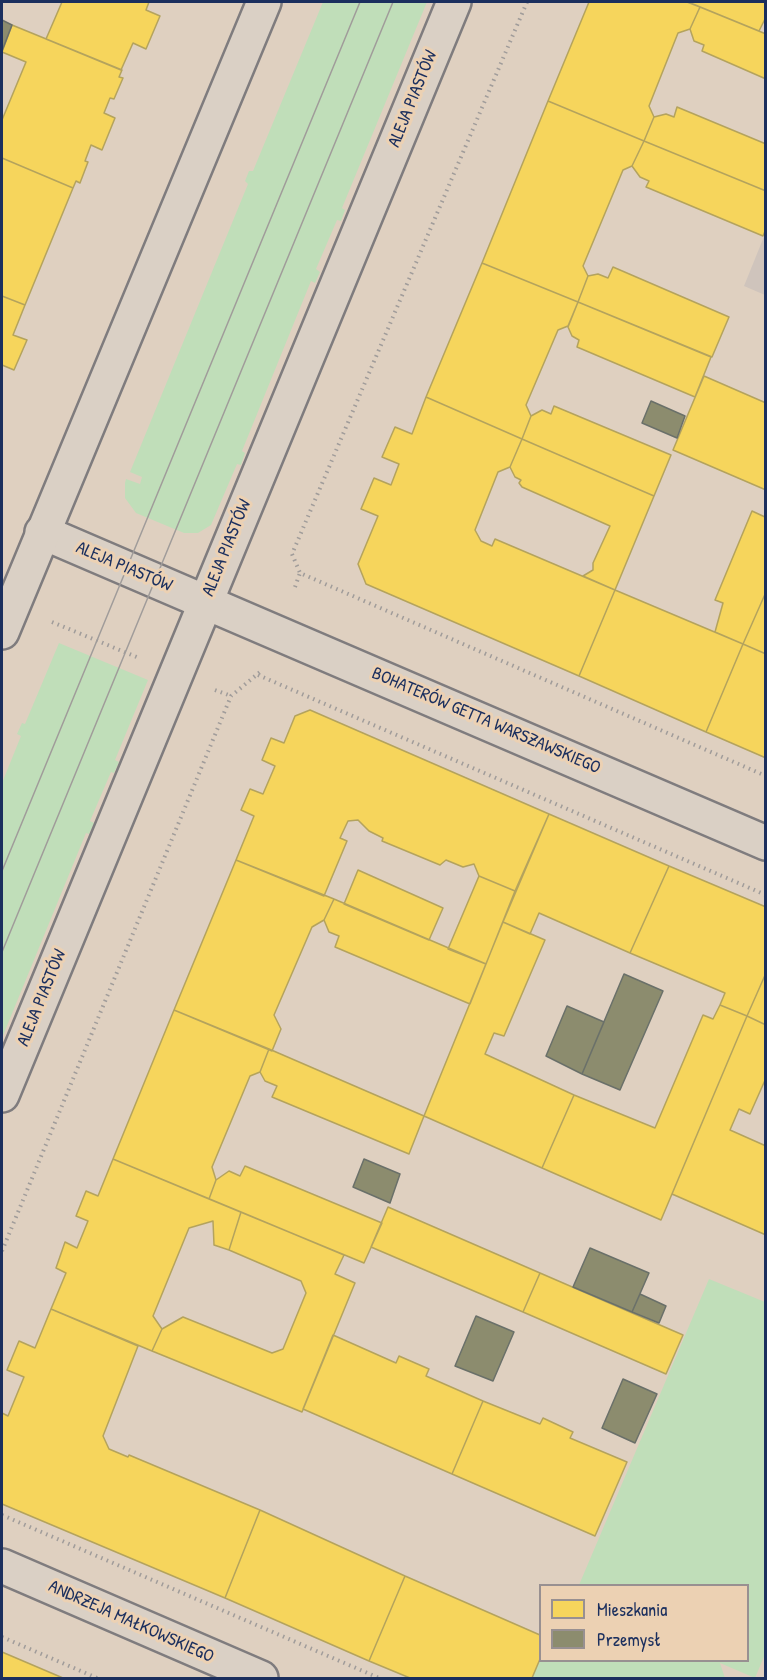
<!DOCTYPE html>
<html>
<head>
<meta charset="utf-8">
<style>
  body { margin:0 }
  #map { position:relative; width:767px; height:1680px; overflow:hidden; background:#dfd0c0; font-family:"Patrick Hand",sans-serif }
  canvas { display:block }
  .frame { position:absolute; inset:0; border:3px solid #1b2f5e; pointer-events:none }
  .legend { position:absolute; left:539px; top:1584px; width:210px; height:78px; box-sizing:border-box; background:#ecd1b3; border:2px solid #989091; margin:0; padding:8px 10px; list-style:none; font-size:18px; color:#1b2f5e }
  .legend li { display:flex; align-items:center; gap:12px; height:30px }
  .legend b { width:30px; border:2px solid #989091 }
</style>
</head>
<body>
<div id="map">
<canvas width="767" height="1680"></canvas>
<div class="frame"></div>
<ul class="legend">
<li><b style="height:16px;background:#f6d55c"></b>Mieszkania</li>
<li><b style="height:16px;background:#8c8c6e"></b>Przemysł</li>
</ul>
</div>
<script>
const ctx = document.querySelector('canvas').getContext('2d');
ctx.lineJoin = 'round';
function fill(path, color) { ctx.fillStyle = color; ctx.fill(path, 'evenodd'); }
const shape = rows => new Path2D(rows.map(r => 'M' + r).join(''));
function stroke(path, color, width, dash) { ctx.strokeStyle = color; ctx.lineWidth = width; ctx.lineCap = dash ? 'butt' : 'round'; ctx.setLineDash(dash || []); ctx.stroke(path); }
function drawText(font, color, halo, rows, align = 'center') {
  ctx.font = font + ' "Patrick Hand",sans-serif'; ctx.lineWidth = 6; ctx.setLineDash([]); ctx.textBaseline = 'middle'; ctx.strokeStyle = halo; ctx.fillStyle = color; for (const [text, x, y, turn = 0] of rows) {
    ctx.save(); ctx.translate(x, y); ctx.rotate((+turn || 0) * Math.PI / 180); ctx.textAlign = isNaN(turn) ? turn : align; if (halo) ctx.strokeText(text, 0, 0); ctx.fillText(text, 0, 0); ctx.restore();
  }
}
fill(shape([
  [765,234,765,295,744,286]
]), '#cfc4bc');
fill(shape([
  [323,2,427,2,342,208,345,210,341,221,337,220,316,269,320,272,315,283,311,281,242,451,245,453,241,465,237,464,211,525,198,533,184,533,136,513,125,498,125,483,126,479,140,484,142,477,130,472,248,184,245,181,249,171,253,171],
  [59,643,148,680,115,760,119,762,114,773,111,772,90,821,94,823,89,834,86,833,2,1038,2,783,21,736,17,734,22,723,25,724],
  [709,1279,765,1302,766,1652,755,1678,720,1663,725,1678,532,1678,540,1659,748,1660,748,1586,579,1585]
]), '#c0deb9');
const homes = shape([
  [62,2,149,2,146,10,160,16,146,49,133,43,121,70,46,39,62,2],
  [589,2,687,2,700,7,690,29,678,33,649,106,654,117,644,141,548,101,589,2],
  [688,2,766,2,766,17,759,31,688,2],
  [700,7,766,34,766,79,702,51,704,45,694,41,690,29,700,7],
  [12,25,122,70,119,77,123,78,114,99,110,98,104,113,115,118,102,150,91,145,85,161,88,162,80,183,76,181,73,188,2,158,2,120,26,62,2,52,12,25],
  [548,101,644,141,632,166,623,170,583,266,588,276,578,302,482,263,548,101],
  [677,107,766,144,766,191,644,141,654,117,666,114,674,117,677,107],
  [644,141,766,191,766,229,763,236,646,187,649,181,640,177,632,166,644,141],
  [2,158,73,188,25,305,2,296,2,158],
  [482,263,578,302,568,326,558,330,526,405,531,416,522,439,426,397,482,263],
  [613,267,729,317,712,357,578,302,588,276,598,274,608,278,613,267],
  [2,296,25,305,13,335,27,340,14,370,2,365,2,296],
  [578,302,711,357,695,397,577,347,579,340,572,336,568,327,578,302],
  [704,376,766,403,766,490,673,450,704,376],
  [426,397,522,439,510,467,498,472,475,530,481,541,492,546,495,539,615,590,579,676,366,584,358,564,378,516,361,509,374,478,391,485,399,464,382,457,395,427,412,434,426,397],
  [554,406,671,455,654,496,522,439,531,416,542,410,551,414,554,406],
  [522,439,654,496,615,590,583,576,593,570,593,563,610,526,522,487,519,483,521,480,515,477,510,467,522,439],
  [752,511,765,517,766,514,766,592,743,644,715,632,723,603,715,600,752,511],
  [615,590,743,644,706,732,579,676,615,590],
  [766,592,766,654,743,644,766,592],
  [743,644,766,654,766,758,706,732,743,644],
  [310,710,549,814,515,891,479,876,474,864,463,867,446,860,440,865,382,841,383,838,369,831,358,820,348,821,340,838,347,841,324,896,236,860,254,816,241,810,250,789,263,794,275,766,262,760,271,738,284,743,295,716,310,710],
  [549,814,669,866,630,953,539,913,530,934,503,922,549,814],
  [236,860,334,899,324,920,312,927,274,1015,281,1029,272,1051,174,1010,236,860],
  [669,866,766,907,766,973,747,1016,720,1005,725,993,630,953,669,866],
  [358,870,443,908,429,940,344,904,358,870],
  [479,876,515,891,486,964,448,949,479,876],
  [334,899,486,964,470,1004,335,947,339,936,329,932,324,920,334,899],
  [503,922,545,940,504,1036,494,1033,485,1054,574,1095,542,1168,424,1116,503,922],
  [766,973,766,1025,747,1016,766,973],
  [720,1005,747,1016,661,1220,542,1168,574,1095,655,1128,703,1015,713,1019,720,1005],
  [174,1010,269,1049,260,1072,250,1076,212,1167,216,1180,209,1199,113,1159,174,1010],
  [747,1016,766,1025,766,1078,750,1114,739,1109,730,1130,766,1146,766,1235,672,1194,747,1016],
  [269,1049,424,1116,409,1154,272,1097,277,1086,265,1081,260,1072,269,1049],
  [113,1159,241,1212,229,1250,214,1245,213,1221,189,1228,153,1316,162,1329,152,1351,51,1309,66,1273,56,1268,65,1242,77,1248,88,1221,76,1216,86,1191,98,1196,113,1159],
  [245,1166,382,1223,364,1263,209,1199,216,1180,229,1171,240,1176,245,1166],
  [388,1207,540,1273,523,1312,371,1247,388,1207],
  [241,1212,344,1255,335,1274,355,1283,302,1412,152,1351,162,1329,183,1317,272,1353,283,1349,306,1293,301,1281,229,1250,241,1212],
  [540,1273,683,1335,666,1374,523,1312,540,1273],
  [51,1309,138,1346,103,1436,109,1449,128,1457,129,1455,260,1510,225,1598,2,1504,2,1413,8,1416,24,1377,7,1370,19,1341,35,1348,51,1309],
  [333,1335,396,1363,399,1356,429,1369,426,1376,483,1401,452,1474,303,1409,333,1335],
  [483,1401,540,1424,543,1418,573,1432,570,1438,627,1462,595,1536,452,1474,483,1401],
  [260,1510,405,1576,369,1661,225,1598,260,1510],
  [405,1576,540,1635,540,1659,532,1678,410,1678,369,1661,405,1576],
  [2,1652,63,1678,2,1678,2,1652]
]);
fill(homes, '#f6d55c');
stroke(homes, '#b4a35d', 1.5);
const industry = shape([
  [2,20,12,25,2,51,2,20],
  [651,401,685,416,677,438,642,423,651,401],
  [624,974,663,991,620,1090,582,1074,624,974],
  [567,1006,604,1022,582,1074,546,1056,567,1006],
  [364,1159,400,1174,390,1203,353,1187,364,1159],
  [590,1248,649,1273,632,1312,573,1287,590,1248],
  [640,1294,666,1306,659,1323,632,1312,640,1294],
  [476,1316,514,1332,493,1381,455,1366,476,1316],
  [623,1379,657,1394,635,1443,602,1428,623,1379]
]);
fill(industry, '#8c8c6e');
stroke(industry, '#6a7069', 1.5);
const minor = shape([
  [42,532,766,843],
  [2,1566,261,1678]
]);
const tertiary = shape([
  [2,632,264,2],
  [2,1095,454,2]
]);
stroke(minor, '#7f7c7e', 38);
stroke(tertiary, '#7f7c7e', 38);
stroke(shape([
  [527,2,292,554,300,573,766,776],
  [295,587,300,573],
  [52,622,139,658],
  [258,675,766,895],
  [215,690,231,696],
  [2,1251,231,696,260,672],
  [2,1515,379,1678],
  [2,1637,97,1678]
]), '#a09c9a', 4, [1.5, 4.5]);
stroke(minor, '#dad0c5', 33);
stroke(tertiary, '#dad0c5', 33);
stroke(shape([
  [2,871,360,2],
  [2,952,393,2]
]), '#a09c9a', 1.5);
drawText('18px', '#1b2f5e', '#ecd1b3', [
  ["ALEJA PIASTÓW",413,99,-68],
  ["ALEJA PIASTÓW",227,548,-68],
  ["ALEJA PIASTÓW",124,567,23],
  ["BOHATERÓW GETTA WARSZAWSKIEGO",486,721,23],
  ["ALEJA PIASTÓW",42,998,-68],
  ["ANDRZEJA MAŁKOWSKIEGO",131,1622,24]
]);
</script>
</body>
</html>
